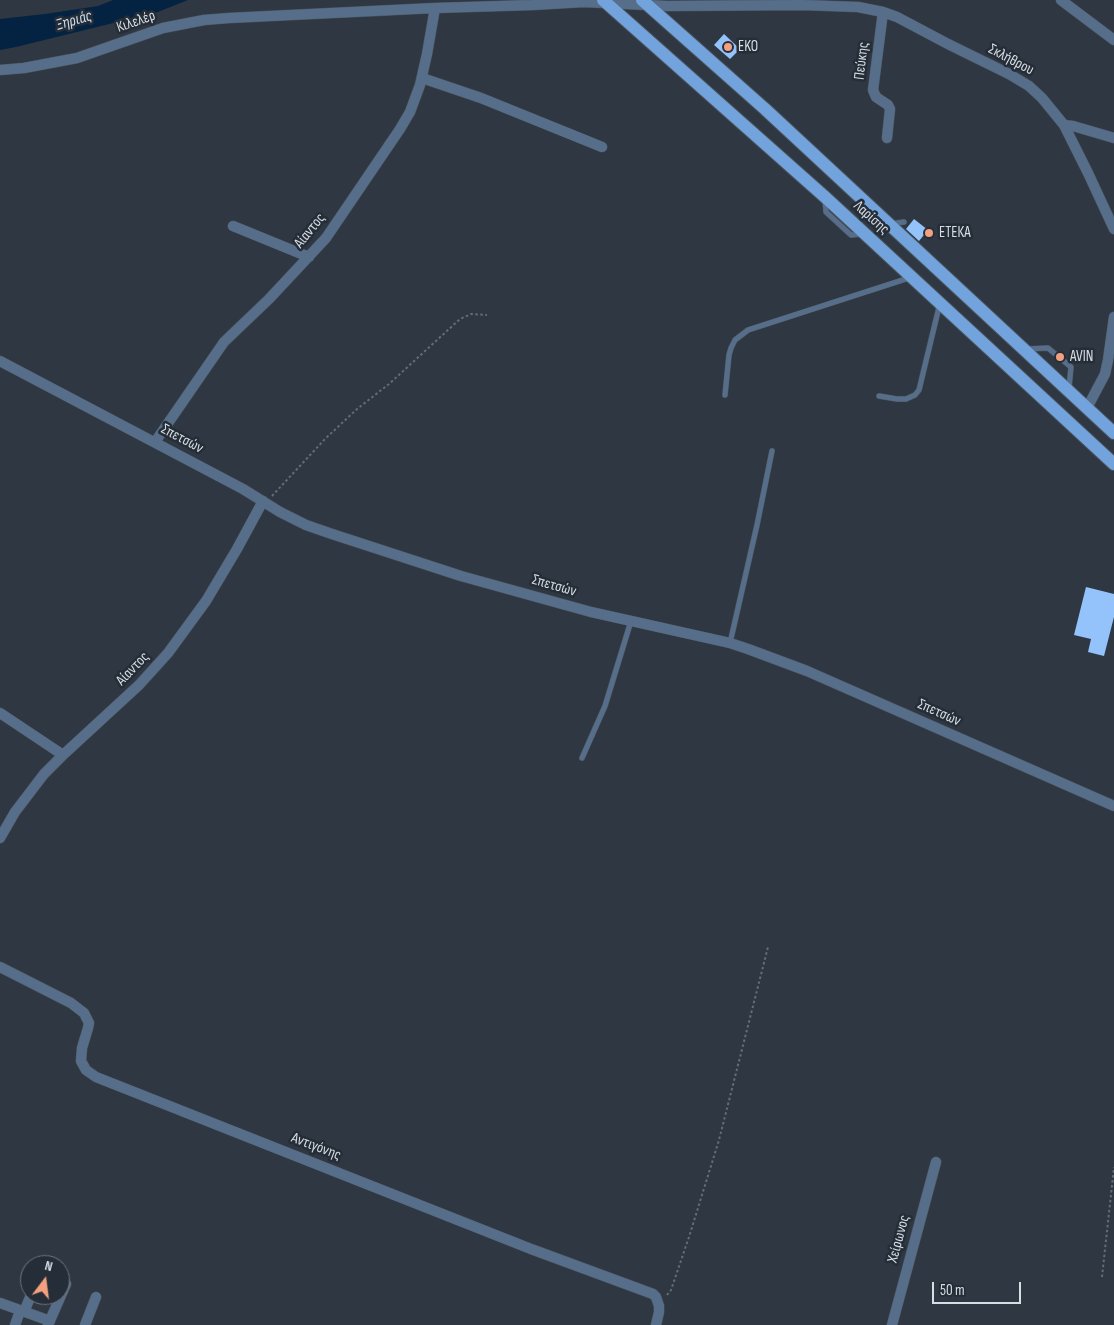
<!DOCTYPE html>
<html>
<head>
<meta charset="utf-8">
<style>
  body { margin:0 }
  #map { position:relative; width:1114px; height:1325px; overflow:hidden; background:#2f3842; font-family:"Sofia Sans Condensed",sans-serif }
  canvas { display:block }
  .north { position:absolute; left:20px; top:1255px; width:50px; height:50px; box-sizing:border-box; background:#252e38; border:1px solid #6c747c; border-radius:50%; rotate:15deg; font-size:14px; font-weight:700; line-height:20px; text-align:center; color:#d7dde3 }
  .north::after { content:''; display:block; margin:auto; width:18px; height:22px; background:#f2a07f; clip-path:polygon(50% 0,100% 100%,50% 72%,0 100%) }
  .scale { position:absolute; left:932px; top:1282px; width:89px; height:22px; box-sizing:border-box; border:2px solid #d7dde3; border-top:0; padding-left:6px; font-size:15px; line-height:18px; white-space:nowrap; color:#d7dde3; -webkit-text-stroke:4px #252e38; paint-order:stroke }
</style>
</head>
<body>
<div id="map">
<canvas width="1114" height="1325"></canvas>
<div class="north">N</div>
<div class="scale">50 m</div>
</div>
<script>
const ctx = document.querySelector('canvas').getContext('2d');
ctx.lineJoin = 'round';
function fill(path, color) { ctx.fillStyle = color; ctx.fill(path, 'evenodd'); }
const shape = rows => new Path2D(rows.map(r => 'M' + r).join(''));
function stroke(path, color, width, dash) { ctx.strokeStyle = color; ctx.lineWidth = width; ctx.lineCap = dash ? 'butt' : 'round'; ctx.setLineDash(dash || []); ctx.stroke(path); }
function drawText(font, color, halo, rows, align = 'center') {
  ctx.font = font + ' "Sofia Sans Condensed",sans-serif'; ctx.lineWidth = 5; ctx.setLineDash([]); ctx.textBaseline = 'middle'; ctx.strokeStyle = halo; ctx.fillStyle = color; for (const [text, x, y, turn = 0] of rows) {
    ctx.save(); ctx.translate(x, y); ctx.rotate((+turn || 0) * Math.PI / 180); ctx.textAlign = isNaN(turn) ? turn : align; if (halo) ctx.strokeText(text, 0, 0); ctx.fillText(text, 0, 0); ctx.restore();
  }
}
fill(shape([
  [113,0,188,0,158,12,16,47,0,50,0,19,45,14,98,6]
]), '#042343');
fill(shape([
  [724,34,740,49,730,59,714,45],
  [914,219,928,230,919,241,906,229],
  [1086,587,1114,594,1114,617,1104,656,1088,652,1091,639,1074,635]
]), '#93c3fa');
const service = shape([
  [825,200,826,212,851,235,862,234],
  [890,224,904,222],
  [1027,349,1048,348,1071,367,1069,388],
  [725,395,729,355,731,348,735,340,748,330,912,277],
  [879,396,897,399,906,399,915,395,919,390,940,303],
  [730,643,757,525,772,451],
  [582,758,605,706,631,621]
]);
const minor = shape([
  [1061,0,1114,40],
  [883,12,873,90,876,97,888,105,890,109,887,138],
  [0,70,24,68,77,58,163,28,204,20,229,18,435,8,533,5,584,2,667,6,802,5,858,7,883,12,897,17,948,44,1009,74,1029,86,1042,98,1064,125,1088,173,1114,229],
  [422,78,481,98,602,147],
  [1064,125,1073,126,1114,138],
  [233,226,309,257],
  [0,361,243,489,280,512,306,525,332,534,461,576,591,612,730,643,748,649,807,671,1114,806],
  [1087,408,1105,374,1108,360,1114,317],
  [155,442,224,342,269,299,326,238,400,129,410,112,420,85,427,54,435,8],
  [0,713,63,755],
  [0,838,15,812,44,774,63,755,139,685,168,653,206,601,237,549,263,501],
  [0,967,71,1003,84,1013,89,1023,88,1028,82,1048,81,1061,86,1070,96,1077,531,1249,653,1294,656,1297,659,1306,659,1312,656,1325],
  [0,1303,50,1321],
  [24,1312,31,1295],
  [15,1325,20,1311],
  [48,1325,66,1284],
  [85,1325,96,1297],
  [892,1325,936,1162]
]);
const primary = shape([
  [603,0,825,197,1114,464],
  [642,0,765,109,1114,433]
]);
stroke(service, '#4d565f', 6);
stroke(minor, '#4d565f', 11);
stroke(primary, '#4d565f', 14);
stroke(shape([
  [272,496,325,439,357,409,389,384,460,319,471,314,487,315],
  [1102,1277,1114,1167],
  [667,1295,671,1290,689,1237,719,1140,768,947]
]), '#646c75', 2, [2.5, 2.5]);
stroke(service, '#566e8a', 5);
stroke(minor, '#566e8a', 10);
stroke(primary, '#72a3dc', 12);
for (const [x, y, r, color] of [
  [728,47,5,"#f2a07f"],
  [929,233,5,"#f2a07f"],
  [1060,357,5,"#f2a07f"]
]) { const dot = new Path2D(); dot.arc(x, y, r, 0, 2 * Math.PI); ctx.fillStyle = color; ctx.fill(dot); stroke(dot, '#252e38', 2); }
drawText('15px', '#d7dde3', '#252e38', [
  ["Κιλελέρ",136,22,-19],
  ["Σκλήθρου",1011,60,28],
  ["Πεύκης",862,61,-83],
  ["Λαρίσης",871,218,42],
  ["Αίαντος",310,231,-51],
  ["Σπετσών",182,439,28],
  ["Σπετσών",554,586,16],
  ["Αίαντος",133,669,-46],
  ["Σπετσών",939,713,24],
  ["Αντιγόνης",316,1147,21],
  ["Χείρωνος",899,1239,-75]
]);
drawText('15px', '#d7dde3', '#252e38', [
  ["EKO",738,47],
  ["ΕΤΕΚΑ",939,233],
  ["AVIN",1070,357]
], 'left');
drawText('italic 16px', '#cddcee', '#252e38', [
  ["Ξηριάς",74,21,-16]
]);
</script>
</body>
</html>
